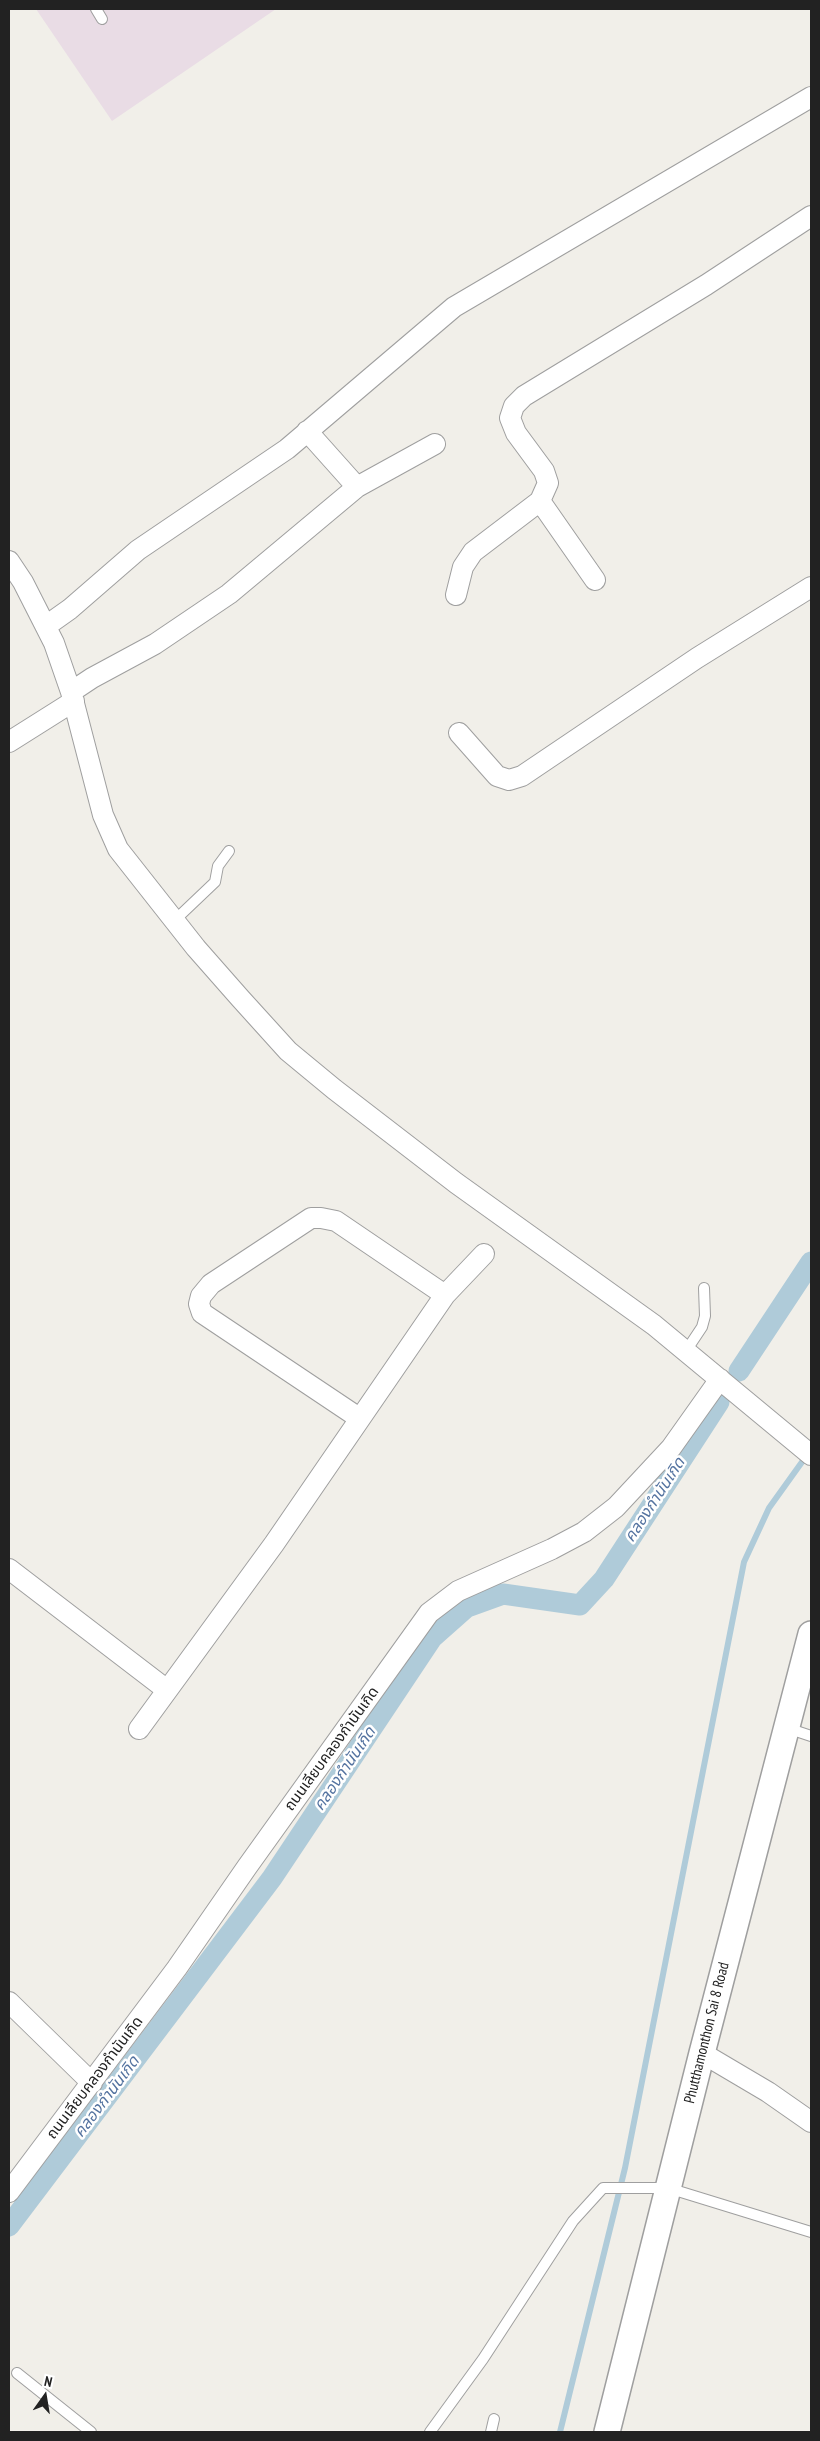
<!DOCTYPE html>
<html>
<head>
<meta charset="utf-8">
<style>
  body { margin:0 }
  #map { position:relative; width:820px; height:2441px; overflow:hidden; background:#f1efe9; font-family:"PT Sans Narrow",sans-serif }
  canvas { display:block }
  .frame { position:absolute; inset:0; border:10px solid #222; pointer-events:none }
  .north { position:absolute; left:20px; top:2371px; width:50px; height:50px; -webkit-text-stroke:4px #fff; paint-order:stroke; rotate:13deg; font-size:14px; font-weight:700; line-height:20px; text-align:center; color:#222 }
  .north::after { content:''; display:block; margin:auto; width:18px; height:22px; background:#222; clip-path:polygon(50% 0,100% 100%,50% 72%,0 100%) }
</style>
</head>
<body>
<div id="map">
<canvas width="820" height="2441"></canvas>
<div class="frame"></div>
<div class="north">N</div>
</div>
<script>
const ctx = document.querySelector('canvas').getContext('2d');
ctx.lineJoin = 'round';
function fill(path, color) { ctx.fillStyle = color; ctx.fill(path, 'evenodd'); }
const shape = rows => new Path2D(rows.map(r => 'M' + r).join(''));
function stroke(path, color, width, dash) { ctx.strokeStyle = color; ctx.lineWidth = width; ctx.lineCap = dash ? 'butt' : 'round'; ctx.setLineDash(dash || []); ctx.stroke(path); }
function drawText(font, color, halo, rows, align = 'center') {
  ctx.font = font + ' "PT Sans Narrow","Noto Sans Thai",sans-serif'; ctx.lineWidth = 5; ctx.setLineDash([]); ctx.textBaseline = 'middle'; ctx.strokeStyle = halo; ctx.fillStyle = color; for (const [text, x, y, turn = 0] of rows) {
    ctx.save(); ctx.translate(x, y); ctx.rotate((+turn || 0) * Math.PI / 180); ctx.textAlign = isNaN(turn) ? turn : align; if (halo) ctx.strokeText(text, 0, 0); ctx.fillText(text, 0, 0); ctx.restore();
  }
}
fill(shape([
  [36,9,276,9,112,121]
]), '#e9dce5');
stroke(shape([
  [560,2432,625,2168,744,1562,769,1508,807,1455]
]), '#afcbd9', 6);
stroke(shape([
  [739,1371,811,1262],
  [9,2226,272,1878,432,1638,467,1607,503,1594,580,1605,604,1579,719,1402]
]), '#afcbd9', 21);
const service = shape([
  [96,9,102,19],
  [174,921,215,882,218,866,229,851],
  [686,1351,702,1327,705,1316,704,1288],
  [787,1728,811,1736],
  [17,2373,91,2432],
  [430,2432,483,2359,573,2221,603,2188,668,2188,811,2232],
  [491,2432,494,2419]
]);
const minor = shape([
  [307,431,357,487],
  [540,501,595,580],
  [9,561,23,582,54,643,71,692,103,815,118,849,196,948,240,998,288,1051,334,1089,456,1183,654,1325,811,1455],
  [456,595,463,567,473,552,540,501,548,483,544,471,516,433,510,418,514,406,524,396,706,285,811,216],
  [46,626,70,609,138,550,287,449,454,307,811,97],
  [71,692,92,678,155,644,229,594,357,487,435,444],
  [459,733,497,776,509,780,522,776,697,658,811,587],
  [9,742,74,701],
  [359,1418,202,1313,199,1304,201,1296,211,1284,311,1218,321,1218,336,1221,445,1295],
  [9,1569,167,1690],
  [139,1729,274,1544,445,1295,484,1254],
  [9,2002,92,2083],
  [702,2053,768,2092,811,2122],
  [9,2192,177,1968,247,1867,429,1613,458,1591,552,1549,584,1532,616,1507,671,1448,720,1379]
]);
const tertiary = shape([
  [607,2432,702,2053,811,1634]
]);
stroke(service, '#9f9f9f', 12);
stroke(minor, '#9f9f9f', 22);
stroke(tertiary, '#9f9f9f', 28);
stroke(service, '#fff', 10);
stroke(minor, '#fff', 20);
stroke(tertiary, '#fff', 25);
drawText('15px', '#222', '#fff', [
  ["ถนนเลียบคลองกำนันเกิด",332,1749,-54],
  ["Phutthamonthon Sai 8 Road",707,2033,-76],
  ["ถนนเลียบคลองกำนันเกิด",95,2078,-53]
]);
drawText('italic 16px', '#5473a0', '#fff', [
  ["คลองกำนันเกิด",655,1500,-57],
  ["คลองกำนันเกิด",345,1769,-56],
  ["คลองกำนันเกิด",107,2097,-53]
]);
</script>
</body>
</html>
